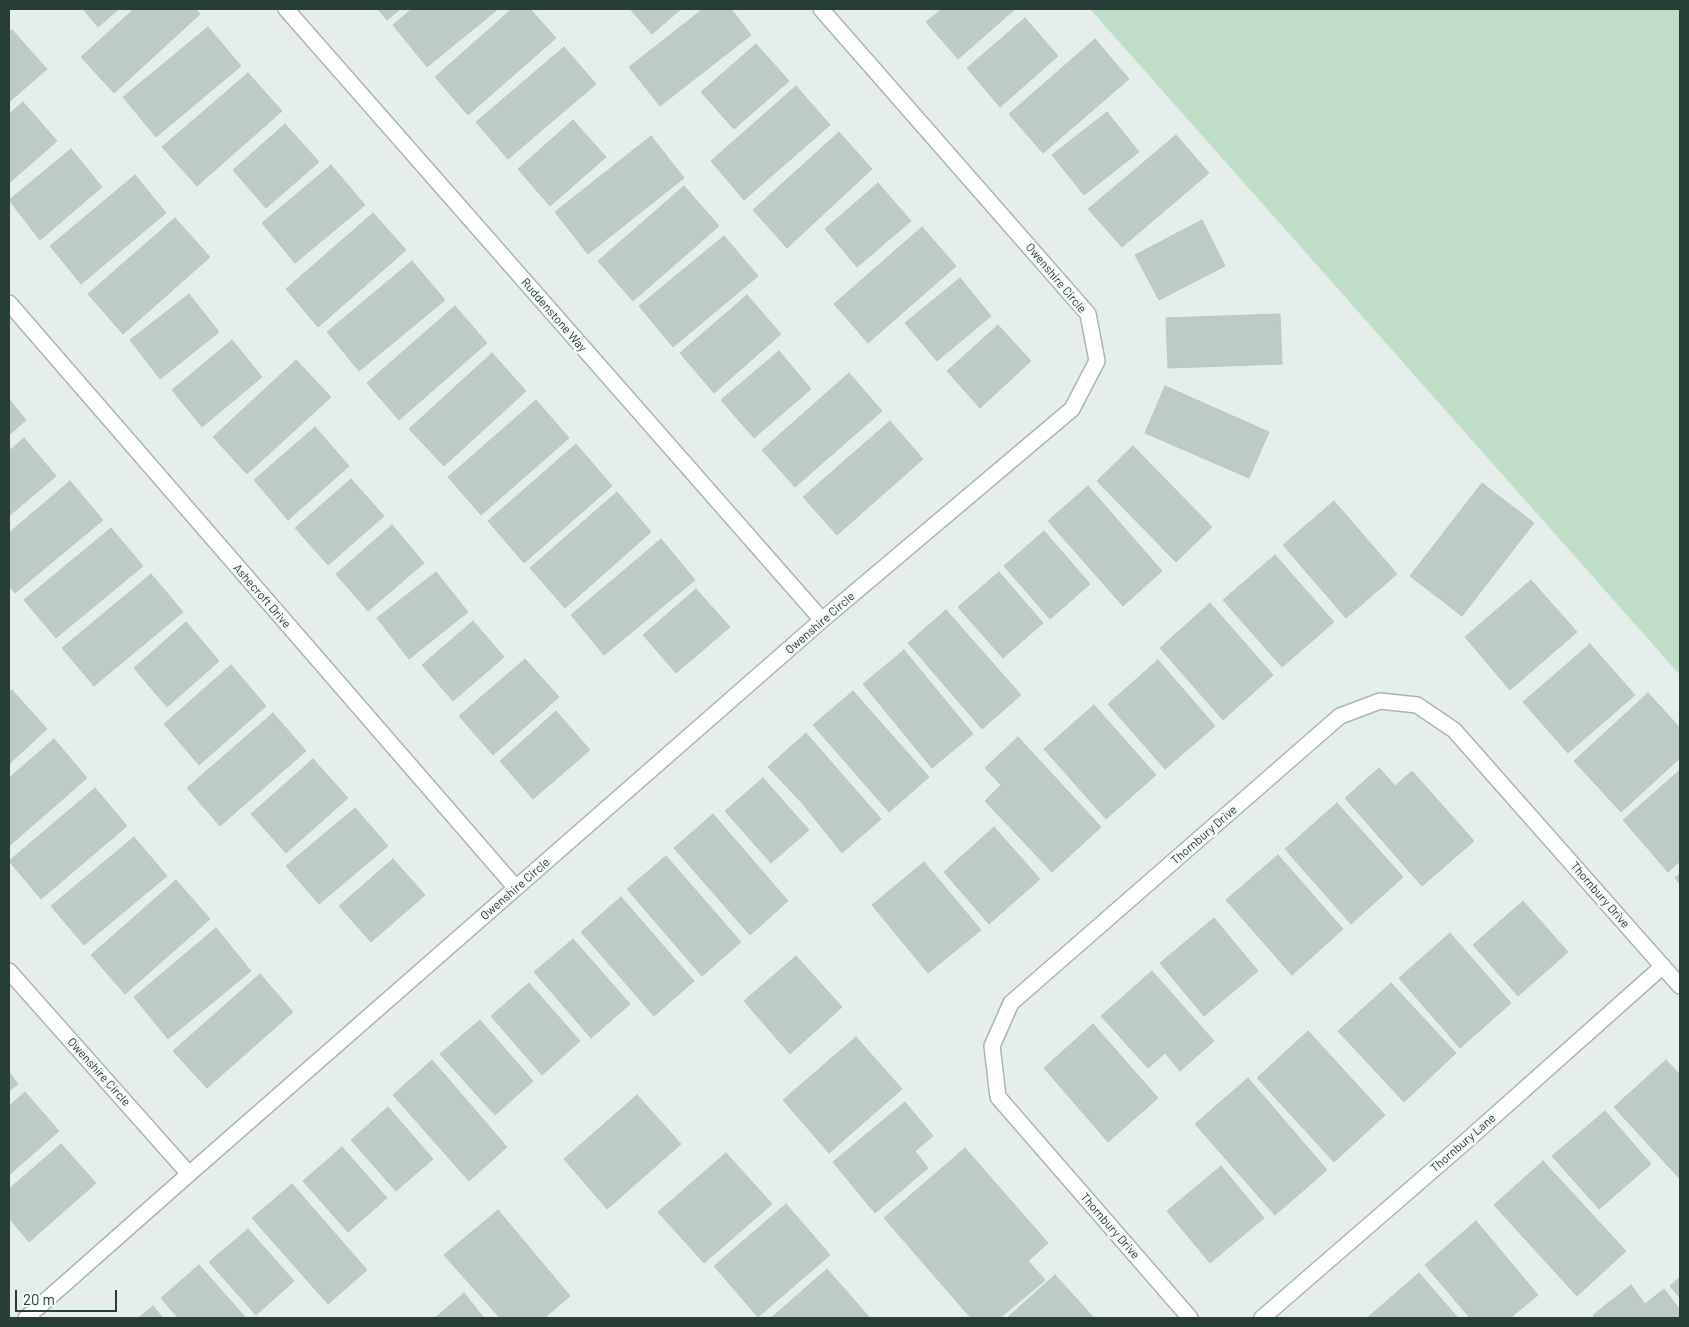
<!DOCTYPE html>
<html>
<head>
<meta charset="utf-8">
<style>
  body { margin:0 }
  #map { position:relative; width:1689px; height:1327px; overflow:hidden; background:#e5eeea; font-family:Barlow,sans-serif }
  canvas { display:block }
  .frame { position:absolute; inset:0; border:10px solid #253f38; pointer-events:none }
  .scale { position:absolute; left:15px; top:1290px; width:102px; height:22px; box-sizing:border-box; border:2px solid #253f38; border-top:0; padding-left:6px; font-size:15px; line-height:18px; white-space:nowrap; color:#253f38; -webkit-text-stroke:4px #f6faf8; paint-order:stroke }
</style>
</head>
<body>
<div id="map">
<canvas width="1689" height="1327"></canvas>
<div class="frame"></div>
<div class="scale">20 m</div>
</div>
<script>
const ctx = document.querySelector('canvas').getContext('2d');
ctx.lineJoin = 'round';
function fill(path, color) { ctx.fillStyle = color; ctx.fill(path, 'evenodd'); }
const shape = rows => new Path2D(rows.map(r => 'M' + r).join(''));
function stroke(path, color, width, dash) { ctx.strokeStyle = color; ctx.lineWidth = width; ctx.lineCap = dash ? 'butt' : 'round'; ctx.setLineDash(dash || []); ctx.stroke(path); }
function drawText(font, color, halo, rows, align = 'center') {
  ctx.font = font + ' Barlow,sans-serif'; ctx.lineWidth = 5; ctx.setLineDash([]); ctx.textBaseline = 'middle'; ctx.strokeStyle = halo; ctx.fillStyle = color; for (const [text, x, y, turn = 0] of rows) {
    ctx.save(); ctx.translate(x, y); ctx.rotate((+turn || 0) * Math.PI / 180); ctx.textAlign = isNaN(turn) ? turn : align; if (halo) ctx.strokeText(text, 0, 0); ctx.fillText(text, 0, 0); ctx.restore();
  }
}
fill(shape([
  [1090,9,1680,9,1680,675]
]), '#bfdec7');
const building = shape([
  [83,9,119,9,98,27,83,9],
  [134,9,195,9,200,14,114,93,81,57,134,9],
  [378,9,400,9,387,20,378,9],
  [412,9,498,9,427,67,393,25,412,9],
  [512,9,530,9,556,38,468,115,435,77,512,9],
  [630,9,681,9,652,34,630,9],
  [703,9,731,9,751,35,660,106,629,67,703,9],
  [942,9,1015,9,958,59,926,22,942,9],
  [1025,18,1058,56,1000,107,967,68,1025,18],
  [208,27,241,66,156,137,123,97,208,27],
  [12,30,47,69,9,102,9,33,12,30],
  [1095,39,1129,79,1043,153,1009,114,1095,39],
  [756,44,789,81,734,129,701,92,756,44],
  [564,47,596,84,508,159,476,122,564,47],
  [248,73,282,111,197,186,162,147,248,73],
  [796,86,830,125,744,200,711,161,796,86],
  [23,102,57,141,9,183,9,114,23,102],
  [1107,112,1139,152,1084,195,1052,155,1107,112],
  [573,120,606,157,550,206,518,169,573,120],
  [285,124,319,162,266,208,233,170,285,124],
  [839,132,872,169,787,248,753,210,839,132],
  [1176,135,1209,173,1122,247,1088,209,1176,135],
  [651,136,684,178,588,254,555,212,651,136],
  [71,149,102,187,40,240,9,200,71,149],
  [331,165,365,205,295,263,262,223,331,165],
  [135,175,166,213,81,284,50,246,135,175],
  [878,183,911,221,857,267,825,229,878,183],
  [684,186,719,226,633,301,598,261,684,186],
  [373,213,406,250,318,327,286,289,373,213],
  [175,218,210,257,123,334,88,294,175,218],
  [1202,220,1225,266,1159,300,1135,255,1202,220],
  [922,227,956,266,868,343,834,304,922,227],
  [724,236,758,276,673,347,639,306,724,236],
  [412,261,445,300,359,371,327,332,412,261],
  [960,278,991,316,937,361,905,323,960,278],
  [189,294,219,332,160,379,130,340,189,294],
  [747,295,781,334,714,393,680,353,747,295],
  [455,306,487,343,399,420,367,383,455,306],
  [1280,314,1282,364,1168,368,1166,318,1280,314],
  [998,325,1031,361,980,408,947,371,998,325],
  [232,340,262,377,202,427,172,390,232,340],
  [779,351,811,389,754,438,721,400,779,351],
  [492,353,526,391,444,466,409,429,492,353],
  [296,360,331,397,247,474,213,437,296,360],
  [849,373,882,411,795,487,762,450,849,373],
  [1165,386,1269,432,1249,478,1145,433,1165,386],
  [9,399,26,420,9,435,9,399],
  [536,400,569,438,481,515,448,477,536,400],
  [890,421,923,459,837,535,803,497,890,421],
  [315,427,349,466,288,520,254,480,315,427],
  [24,438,56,476,9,516,9,451,24,438],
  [576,444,612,486,524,563,488,521,576,444],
  [1133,446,1212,527,1176,562,1097,481,1133,446],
  [351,479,384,516,328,565,295,528,351,479],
  [70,481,103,520,15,593,9,586,9,533,70,481],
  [1482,483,1534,523,1462,616,1410,576,1482,483],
  [1088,486,1162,571,1123,606,1048,521,1088,486],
  [617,492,651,532,565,608,530,568,617,492],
  [1334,501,1397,574,1346,618,1283,545,1334,501],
  [392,525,424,563,368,611,336,574,392,525],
  [111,528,143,566,56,638,24,600,111,528],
  [1044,531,1090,584,1050,619,1004,566,1044,531],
  [661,539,695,580,604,655,571,615,661,539],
  [1275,555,1334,622,1282,667,1223,600,1275,555],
  [436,572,468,612,409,659,377,618,436,572],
  [999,572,1043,623,1003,658,958,607,999,572],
  [151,574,183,612,94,686,62,648,151,574],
  [1531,580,1577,632,1510,690,1465,637,1531,580],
  [696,589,730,627,676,673,643,635,696,589],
  [1210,603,1273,675,1223,720,1160,648,1210,603],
  [946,610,1021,695,982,729,908,643,946,610],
  [473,621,504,657,453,701,422,665,473,621],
  [186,622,219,661,167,707,134,668,186,622],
  [1590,644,1635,695,1568,753,1523,702,1590,644],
  [904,650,973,734,932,768,863,684,904,650],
  [525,659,559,697,493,755,459,716,525,659],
  [1158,660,1215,726,1165,769,1108,704,1158,660],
  [231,665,266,706,199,765,164,724,231,665],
  [12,690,47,729,9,764,9,693,12,690],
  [853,691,929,777,889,812,813,725,853,691],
  [1648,693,1680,728,1680,758,1621,812,1574,761,1648,693],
  [1094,705,1156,775,1106,819,1044,749,1094,705],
  [556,711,590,750,533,799,500,761,556,711],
  [273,713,306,751,220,826,187,788,273,713],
  [806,733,881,819,842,853,802,803,768,767,806,733],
  [1018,737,1101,827,1052,872,985,801,1001,785,985,768,1018,737],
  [54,739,87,778,9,846,9,778,54,739],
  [313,759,348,798,286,853,251,814,313,759],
  [1379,768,1395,786,1412,771,1474,841,1422,886,1345,798,1379,768],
  [1680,770,1680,861,1668,872,1623,820,1680,770],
  [763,778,809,830,771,863,725,811,763,778],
  [95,788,127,826,41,899,9,861,95,788],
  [1337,803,1403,877,1351,924,1285,849,1337,803],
  [355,808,388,846,319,904,286,866,355,808],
  [713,814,788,901,750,935,674,848,713,814],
  [994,827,1040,879,989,924,944,872,994,827],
  [134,837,167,876,84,945,51,906,134,837],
  [1278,855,1343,929,1292,975,1226,900,1278,855],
  [666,856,741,942,702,976,627,889,666,856],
  [393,859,425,895,371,942,339,906,393,859],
  [924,862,981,930,928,973,872,905,924,862],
  [1680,873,1680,884,1675,878,1680,873],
  [176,880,210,919,125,994,91,955,176,880],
  [621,897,694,981,654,1016,581,932,621,897],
  [1523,901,1568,952,1518,996,1473,945,1523,901],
  [1214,918,1258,971,1204,1016,1160,963,1214,918],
  [216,928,251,971,168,1039,134,997,216,928],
  [1450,933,1511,1003,1460,1048,1399,978,1450,933],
  [573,939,630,1004,591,1038,534,972,573,939],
  [796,956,842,1007,790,1054,744,1001,796,956],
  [1152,971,1214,1041,1180,1071,1165,1053,1148,1068,1101,1016,1152,971],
  [260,974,293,1012,207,1088,173,1051,260,974],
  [529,983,580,1041,542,1075,491,1016,529,983],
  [1391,983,1456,1053,1404,1102,1338,1031,1391,983],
  [480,1020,533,1081,495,1115,440,1054,480,1020],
  [1093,1024,1158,1098,1108,1142,1044,1068,1093,1024],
  [1308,1031,1385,1115,1334,1162,1257,1078,1308,1031],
  [856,1037,902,1089,829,1153,783,1100,856,1037],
  [432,1060,507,1147,469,1181,393,1095,432,1060],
  [1666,1060,1680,1075,1680,1179,1614,1107,1666,1060],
  [9,1072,18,1084,9,1091,9,1072],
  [1248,1078,1327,1170,1275,1215,1195,1124,1248,1078],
  [25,1092,59,1131,9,1175,9,1106,25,1092],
  [637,1095,681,1144,607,1209,564,1159,637,1095],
  [905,1102,933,1136,915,1151,928,1168,875,1213,833,1162,905,1102],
  [388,1107,433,1159,396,1191,351,1140,388,1107],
  [1605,1111,1651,1164,1599,1209,1552,1156,1605,1111],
  [61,1144,96,1183,29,1242,9,1218,9,1189,61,1144],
  [342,1147,387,1198,348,1232,303,1181,342,1147],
  [965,1148,1048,1243,1028,1261,1045,1280,1000,1318,971,1318,884,1218,965,1148],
  [726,1153,772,1204,704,1263,658,1212,726,1153],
  [1543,1161,1626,1251,1577,1296,1494,1205,1543,1161],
  [1221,1166,1264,1218,1210,1263,1167,1211,1221,1166],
  [292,1184,367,1270,328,1304,252,1218,292,1184],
  [786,1204,830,1255,758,1317,714,1266,786,1204],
  [498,1210,570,1296,544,1318,500,1318,444,1255,498,1210],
  [1476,1221,1538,1295,1510,1318,1470,1318,1425,1265,1476,1221],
  [248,1229,294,1281,256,1315,209,1262,248,1229],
  [199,1265,246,1318,178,1318,161,1298,199,1265],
  [827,1269,870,1318,771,1318,827,1269],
  [1419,1273,1458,1318,1367,1318,1419,1273],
  [1055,1275,1094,1318,1007,1318,1055,1275],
  [1680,1277,1680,1298,1670,1286,1680,1277],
  [1631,1285,1645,1304,1664,1289,1680,1310,1680,1318,1595,1318,1593,1315,1631,1285],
  [464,1293,484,1318,435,1318,464,1293],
  [153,1306,163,1318,138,1318,153,1306]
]);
fill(building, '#bdcbc6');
stroke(building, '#b8c7c1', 1);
const minor = shape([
  [286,9,822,620],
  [9,303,516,888],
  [9,971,189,1174],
  [26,1318,189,1174,822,620,1072,409,1097,361,1088,314,821,9],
  [1190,1318,998,1097,992,1046,1011,1003,1340,716,1380,701,1417,705,1454,730,1680,986],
  [1262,1318,1464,1143,1663,966]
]);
stroke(minor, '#a8b6b1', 18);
stroke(minor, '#fff', 15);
drawText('12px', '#253f38', '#f6faf8', [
  ["Owenshire Circle",1056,278,50],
  ["Ruddenstone Way",554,315,49],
  ["Ashecroft Drive",262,596,49],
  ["Owenshire Circle",820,623,-41],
  ["Thornbury Drive",1204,835,-41],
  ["Owenshire Circle",515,889,-41],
  ["Thornbury Drive",1600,895,49],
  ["Owenshire Circle",99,1072,48],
  ["Thornbury Lane",1463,1143,-41],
  ["Thornbury Drive",1110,1226,49]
]);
</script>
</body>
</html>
